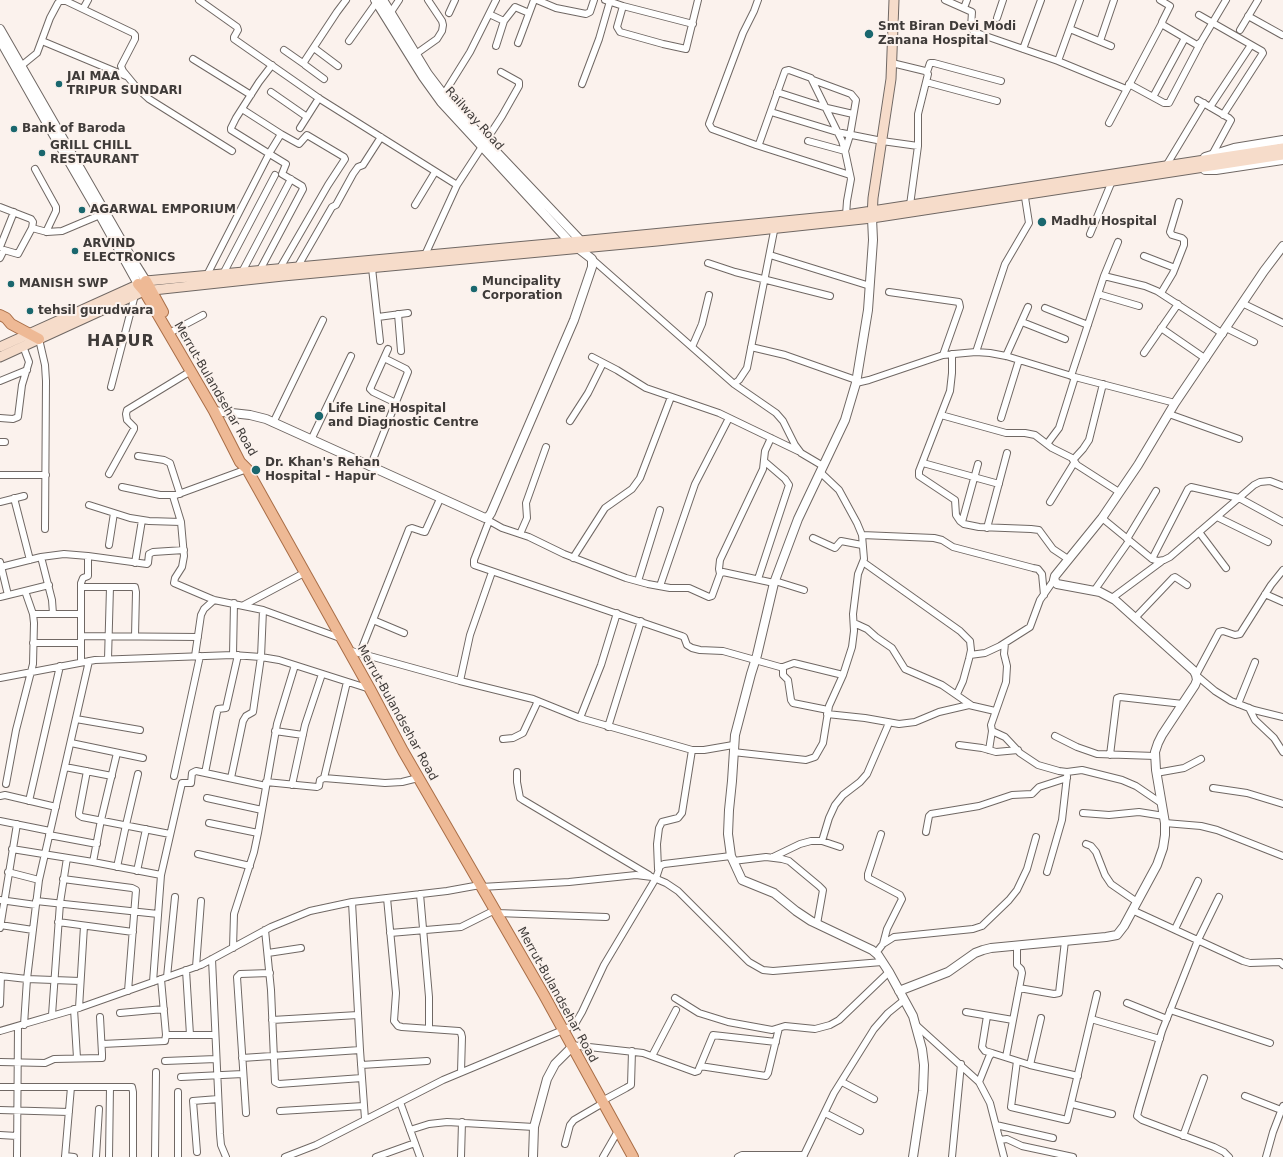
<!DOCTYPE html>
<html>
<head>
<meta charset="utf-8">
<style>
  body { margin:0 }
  canvas { display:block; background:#fbf2ed }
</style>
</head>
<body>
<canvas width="1283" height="1157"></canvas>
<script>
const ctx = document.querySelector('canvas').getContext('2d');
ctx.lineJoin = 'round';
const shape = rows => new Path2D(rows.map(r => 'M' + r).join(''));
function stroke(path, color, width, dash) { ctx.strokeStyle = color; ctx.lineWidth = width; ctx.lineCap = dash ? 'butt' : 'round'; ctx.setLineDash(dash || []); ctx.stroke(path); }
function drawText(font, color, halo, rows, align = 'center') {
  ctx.font = font + ' "DejaVu Sans",sans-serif'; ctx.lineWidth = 4; ctx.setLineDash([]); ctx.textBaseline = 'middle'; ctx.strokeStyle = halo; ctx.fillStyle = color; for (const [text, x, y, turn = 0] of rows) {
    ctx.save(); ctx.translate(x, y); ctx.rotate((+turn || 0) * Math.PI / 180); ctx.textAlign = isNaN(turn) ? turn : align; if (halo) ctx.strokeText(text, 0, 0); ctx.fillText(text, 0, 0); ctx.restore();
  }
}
const minor = shape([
  [199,0,237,27,238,30,234,37,234,39,320,99,457,185],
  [537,0,556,8,586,14,590,12,594,0],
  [605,0,623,6,617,27,620,32,663,44,686,49,698,0],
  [758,0,754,11,743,33,709,124,712,129,756,145,759,144,785,71,789,70,811,78,842,141,845,151,851,179,847,201,846,215],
  [945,0,972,12,971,27,974,32,1058,61,1126,89],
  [1160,0,1170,6,1162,22,1163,25,1197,45,1201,42,1226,0],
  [623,6,693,24],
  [964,8,967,0],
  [83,9,88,0],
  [449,13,455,0],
  [489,14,504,21,515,7,529,13],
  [389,15,399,0],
  [1199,15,1262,51,1263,53,1223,115],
  [1248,16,1282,35],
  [997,18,1003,0],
  [1070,29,1111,46],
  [1240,30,1258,0],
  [42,41,126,76],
  [349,41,376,3],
  [1100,41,1114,0],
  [518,43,534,0],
  [496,46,504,21],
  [314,48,338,66],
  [1023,49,1041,0],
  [284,50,304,64],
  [413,56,437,39,442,31,443,25,442,21,428,0],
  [193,59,251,95],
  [1058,61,1080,0],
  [892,63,925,71,928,74,918,114,918,146,910,205],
  [272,65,259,82,236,118,231,128,231,130,268,153,270,152,281,134,299,144,307,135,344,157,345,159,328,185,280,268],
  [21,66,37,53,50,18,58,3,60,1,66,1,133,33,135,35,135,39,121,66,123,71,137,88,149,99,232,151],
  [927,72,930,63,934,63,1001,81],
  [324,79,305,65,304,62,337,12,346,0],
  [926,82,997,101],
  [582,84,599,39,610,1],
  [1129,84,1164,103,1169,103,1200,44],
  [271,92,307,117],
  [777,92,827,108,853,114],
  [442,97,470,52,496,0],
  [1153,97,1185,38],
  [1198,100,1229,118,1231,120,1212,155],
  [1210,107,1251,45],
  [242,109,281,134],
  [771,112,837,132,882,141,918,146],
  [1109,123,1162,23],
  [300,128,319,98],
  [808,141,845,151,850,135,856,100,851,94,813,80],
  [756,145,850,175],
  [1166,166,1204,103],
  [35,169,56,207,56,211,46,232],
  [415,205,435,172],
  [0,207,31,219,33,222,32,228],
  [1090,234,1112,181,1112,178],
  [0,247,14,212],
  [425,255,457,185,502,116,519,86,519,82,501,72],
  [770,255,870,286],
  [1144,256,1175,268],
  [0,258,4,250,18,254,32,228,47,232,62,231,100,215],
  [592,259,734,384,776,413,783,421,795,445,801,453,823,466],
  [708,263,735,272,830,296],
  [298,266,332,207,336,205,353,174,358,167,363,165,381,137],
  [372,268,380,341],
  [260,270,303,189,302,186,282,174,286,164,268,153],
  [242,272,291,179],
  [223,274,275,175],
  [207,275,269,154],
  [1104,276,1145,286,1157,291,1223,334],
  [889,292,959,302,960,307,943,355],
  [1161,293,1173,273,1184,245,1184,240,1182,238,1172,235,1170,232,1179,202],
  [1098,294,1139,306],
  [1242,303,1283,323],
  [1045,308,1088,325],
  [398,314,401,351],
  [378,317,408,313],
  [1022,322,1065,339],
  [1161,328,1206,359],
  [1226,328,1254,342],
  [173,331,203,315],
  [39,339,45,365,46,381,45,529],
  [692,347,702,324,709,295],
  [751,347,785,355,856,380],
  [388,349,370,389,373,392,396,403],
  [976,352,1005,264,1029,223,1024,191],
  [1144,353,1178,304],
  [952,354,952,373,950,391,919,471,919,476,955,500,956,515,960,521,964,524,979,527,1031,529,1039,530,1053,549,1068,559],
  [1006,356,1028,307],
  [592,357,617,370,646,388,719,413,798,451],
  [1071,376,1104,276,1118,242],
  [0,381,27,370],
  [856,383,869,380,943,355,976,352,990,353,1006,356,1075,377,1175,403],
  [734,384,739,380,747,368,775,226],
  [111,387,135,295],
  [1169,414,1239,439],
  [941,415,1006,433,1025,433,1035,435,1052,448,1072,458,1077,465,1119,492],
  [0,418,13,419,18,417,22,385,29,362,23,346],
  [1001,418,1019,360],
  [570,421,588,393,603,363],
  [273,423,323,320],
  [311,440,351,356],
  [0,442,5,442],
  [1047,444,1059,428,1075,377],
  [138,456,164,460,170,463,180,494],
  [1073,460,1083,449,1089,440,1103,384],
  [923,463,999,484],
  [370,467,408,372,406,369,384,358],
  [109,474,134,429,134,427,127,420,126,414,127,410,191,371],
  [0,475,46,475],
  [122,487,160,495,176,495,247,469],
  [173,496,181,522,184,556,182,567,175,578,174,583,214,600,263,610,340,638],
  [14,498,30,560],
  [0,502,24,496],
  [1050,502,1074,463],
  [89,505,130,518,149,521,181,522],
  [1217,517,1268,542],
  [1102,518,1152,559,1158,561,1164,560,1170,557,1254,485,1260,482,1270,481,1283,486],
  [486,519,502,528,529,537,564,554,626,578,648,584,670,588,689,588,709,597,712,596,720,574,723,572,774,583],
  [489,521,474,560,474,565,682,636,684,637,687,645,692,648,700,650,723,651,780,667,783,667,794,663,843,675],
  [962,522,978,464],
  [987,528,1007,453],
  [1199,532,1226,568],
  [520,534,527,518,526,503,546,447],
  [862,535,934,538,942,540,953,547,1033,568,1038,569,1042,574,1044,595],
  [813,538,835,548,841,541,862,545],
  [1127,539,1156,491],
  [109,545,114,513],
  [41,557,52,600,53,614],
  [573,558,605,508,632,489,640,478,671,397],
  [1152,559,1188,489,1191,487,1239,498,1283,522],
  [0,562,8,595],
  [863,562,960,631,970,641,971,650,969,659,963,681,957,694],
  [135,563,142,520],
  [1,567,41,557,64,554,88,556,147,564,148,563,149,554,153,552,184,550],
  [1283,570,1271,585,1240,634,1235,635,1223,631,1219,632,1196,675,1215,691,1231,701,1254,710,1283,717],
  [720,574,719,569,720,560,763,469,765,451,771,438],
  [758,579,789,485,785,479,764,461],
  [638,581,660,510],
  [775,581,804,590],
  [660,586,695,484,729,418],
  [81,587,135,587,136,592,135,636],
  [1094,591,1129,541],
  [1265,594,1283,602],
  [0,597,49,585],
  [1112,598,1162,561],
  [244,605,304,573],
  [33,614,81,614],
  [1135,618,1173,578,1175,577,1187,585],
  [373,620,404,633],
  [854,623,867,629,876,637,892,648,905,669,942,685,971,705],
  [81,636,198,637],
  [33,643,81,643],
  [1005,643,1004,654,1007,666,1006,682,991,725,992,731,1005,737,1020,753,1038,765,1059,771,1067,772,1082,770,1122,780,1136,786,1161,803],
  [348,650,460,681,533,699,580,718,692,750,704,750,733,745],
  [360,653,409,529,412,528,421,531,425,532,440,499],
  [233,655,234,603],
  [970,655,985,653,1000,646,1030,627,1040,600,1054,580],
  [195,656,201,615,204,609,214,600],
  [108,659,110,587],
  [81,662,81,583,83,578,88,576,88,556],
  [783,667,783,675,788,680,791,700,793,703,828,710],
  [0,678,95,660,233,655,261,657,279,660,370,689],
  [460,681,470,635,492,572],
  [1238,704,1255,662],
  [1249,708,1255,720,1274,738,1283,752],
  [827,714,865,718,899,724,915,722,939,712,969,705,995,711],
  [580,718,601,665,617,613],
  [76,719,140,730],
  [608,727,641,621],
  [275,731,303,735],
  [1055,736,1077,747,1097,754,1155,756],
  [503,739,513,738,523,733,538,701],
  [71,743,143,758],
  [959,745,982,748,996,752,1018,750],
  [989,750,992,731],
  [733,752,806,760,815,757,823,743,829,706,843,675,852,647,854,631,853,614,858,574,864,559,862,535,857,523,839,490,820,472],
  [1110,755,1117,698,1120,697,1183,704],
  [65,767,112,776],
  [87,771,79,813,79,815,82,817,170,834],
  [517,772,517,782,520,798,523,800,649,875],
  [205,773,217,712,218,709,226,708,238,655],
  [1156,773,1184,768,1201,759],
  [174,776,200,656],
  [231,778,243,721,246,716,253,712,261,657,263,610],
  [324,778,347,682],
  [266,782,317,787,319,786,320,780,324,778,385,783,402,782,418,778],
  [6,784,16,730,33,664,34,623,33,614,25,591],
  [292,785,305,725,322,674],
  [1213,788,1247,793,1283,804],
  [0,796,5,795,56,807],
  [207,798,262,810],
  [29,801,60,666],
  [1083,813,1109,815,1139,812,1164,816],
  [0,821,50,831],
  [209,823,258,833],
  [1165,823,1201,826,1217,830,1283,856],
  [926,832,929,816,931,814,979,806,1012,795,1032,794,1039,787,1067,778],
  [881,834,868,874,868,878,900,895,902,899,887,929,883,944],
  [49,835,97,844],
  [822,841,829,818,835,805,843,795,860,782,867,774,889,723],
  [1086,844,1091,846,1096,852,1105,875,1111,884,1137,902],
  [12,849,93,862,161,875],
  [198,854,250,866],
  [773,857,800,844,811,841,822,841,840,847],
  [733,861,766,857,782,859,789,861,819,886,823,890,817,924],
  [93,862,101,820,117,753],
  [117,867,126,825,138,774],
  [658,869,657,844,659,828,662,822,678,818,682,813,692,750],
  [137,871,146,829],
  [8,872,39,880],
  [1047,872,1062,820,1067,776],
  [63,879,132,888,136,890,128,991],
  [481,887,569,882,636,875,652,877,666,883,678,891,749,962,763,970,773,971,882,962],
  [420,894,429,997,429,1028],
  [1219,897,1198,940,1162,1031,1139,1108,1137,1116,1142,1120,1214,1147,1224,1152,1229,1157],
  [387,898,396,993,394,1021,398,1026,402,1027,459,1031,461,1033,462,1037,461,1072],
  [0,900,36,905],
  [36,901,158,914],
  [352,902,360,1050,365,1119],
  [1132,910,1243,961,1250,963,1280,962,1283,965],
  [497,913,606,917],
  [58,922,133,932],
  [0,925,33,930],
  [0,928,17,824],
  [1175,929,1198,881],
  [265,930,271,990,275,1082,279,1084,362,1078],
  [390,933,461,927,495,910],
  [233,948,234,914,254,852,258,833,277,724,295,665],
  [268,953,301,948],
  [876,953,883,944,894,937,973,929,982,926,1009,900,1017,890,1027,869,1036,837],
  [212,959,220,1134,221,1145,226,1157],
  [196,967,201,901],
  [186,970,190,1035],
  [0,976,27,979,80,981],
  [167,977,175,897],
  [153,982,161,875,182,783,191,783,192,773,196,771,266,786],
  [1019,988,1054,994,1059,993,1065,941],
  [675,998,699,1013,728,1022,772,1030,785,1026,815,1029,830,1025,839,1020,889,972],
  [1127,1003,1167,1019],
  [0,1004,1,976],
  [79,1008,84,926],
  [74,1009,77,1058],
  [1170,1010,1270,1043],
  [966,1012,1013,1020],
  [120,1013,164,1009],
  [52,1015,60,903,67,858],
  [987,1016,982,1047,985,1051,992,1053],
  [1091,1019,1160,1039],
  [272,1020,358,1015],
  [24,1025,27,979,39,880,89,661],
  [916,1025,979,1082,990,1103,1004,1157],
  [0,1031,79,1008,201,965,271,927,310,911,352,902,447,891,480,885],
  [166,1035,215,1035],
  [102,1044,165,1041,166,1035,161,979],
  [571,1045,643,1053,695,1072,698,1071,713,1035,776,1042],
  [652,1056,676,1010],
  [1006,1057,1022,973,1021,969,1017,965,1017,945],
  [242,1058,360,1050],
  [165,1061,216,1059],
  [1017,1061,1011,1107,1067,1120,1097,994],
  [0,1062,45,1063,54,1059,102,1058,102,1054,100,1017],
  [361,1065,427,1061],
  [1030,1065,1041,1018],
  [700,1066,766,1076,768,1073,779,1028],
  [181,1077,243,1074],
  [842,1082,874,1099],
  [979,1082,989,1057,992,1053,1030,1065,1078,1076],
  [0,1087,132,1087,133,1092,133,1157],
  [1245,1096,1281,1110],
  [602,1101,626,1088,631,1085,632,1051],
  [400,1102,420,1157],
  [1072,1104,1112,1114],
  [0,1110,69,1112],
  [280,1111,364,1106],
  [246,1113,237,977,240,974,270,973],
  [825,1113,860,1131],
  [996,1125,1053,1138],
  [410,1130,429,1124,447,1122,534,1127],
  [0,1135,17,1136],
  [1183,1136,1204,1078],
  [1000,1140,1007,1139,1022,1146,1073,1157],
  [565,1144,570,1125,574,1120,603,1103],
  [197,1152,193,1101,218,1099],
  [65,1156,74,1157],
  [17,1157,18,1026],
  [65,1157,71,1087],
  [96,1157,99,1109],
  [109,1157,110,1087],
  [155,1157,156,1072],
  [178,1157,178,1092],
  [285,1157,316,1145,443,1080,563,1030,575,1024,582,1012,604,965,656,878,660,866,664,864,731,856],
  [376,1157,415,1143],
  [461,1157,462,1122],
  [603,1157,618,1131],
  [738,1157,742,1155,804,1155],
  [803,1157,834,1093,874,1029,888,1013,904,1000],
  [952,1157,961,1064],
  [1266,1157,1273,1132,1283,1106]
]);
const tertiary = shape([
  [383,0,428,74,450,103,581,241],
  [0,29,131,257,146,281],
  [0,40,53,134,97,210,138,284],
  [1205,157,1234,148,1283,140],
  [1205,170,1216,170,1283,160],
  [872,218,873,240,868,310,856,383,845,420,798,519,774,583,757,655,751,674,735,735,732,781,729,810,728,834,731,856,742,880,774,893,796,911,811,921,872,950,878,955,889,972,913,1016,922,1049,924,1065,923,1091,913,1157],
  [214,411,250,415,266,419,485,518,489,516,491,513,574,320,592,267,592,259,570,242,441,102,423,77,375,0],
  [899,991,948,972,975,953,983,950,991,948,1106,937,1117,935,1124,926,1157,865,1163,848,1165,835,1165,823,1156,770,1155,752,1158,743,1162,735,1195,685,1197,680,1196,675,1194,671,1115,600,1100,592,1057,584,1054,580,1055,576,1102,518,1138,465,1175,403,1264,271,1283,246],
  [533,1157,534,1127,547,1079,555,1064,572,1047]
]);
const secondary = shape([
  [872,217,873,198,891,79,894,0],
  [0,347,146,281,570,242,846,215,1283,148],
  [0,357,144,291,283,276,657,241,872,218,1283,155]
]);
const primary = shape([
  [146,281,163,312],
  [138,284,144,291,214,411,240,462,247,469,370,689,403,751,544,995,633,1157],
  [0,315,6,318,11,324,39,339]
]);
stroke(minor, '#706864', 8);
stroke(tertiary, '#706864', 10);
stroke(secondary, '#706864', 11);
stroke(primary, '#a96e47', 12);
stroke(minor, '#fff', 6);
stroke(tertiary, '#fff', 8);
stroke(secondary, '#f6dcca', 9);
stroke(primary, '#eeb995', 10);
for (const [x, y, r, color] of [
  [869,34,5,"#1a676e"],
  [59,84,4,"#1a676e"],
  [14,129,4,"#1a676e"],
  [42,153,4,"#1a676e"],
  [82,210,4,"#1a676e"],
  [1042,222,5,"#1a676e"],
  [75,251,4,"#1a676e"],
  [11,284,4,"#1a676e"],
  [474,289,4,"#1a676e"],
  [30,311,4,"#1a676e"],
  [319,416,5,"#1a676e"],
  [256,470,5,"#1a676e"]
]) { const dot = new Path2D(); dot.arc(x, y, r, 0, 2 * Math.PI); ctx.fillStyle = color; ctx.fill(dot); stroke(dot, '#fbf2ed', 1.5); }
drawText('bold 12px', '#3f3b39', '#fbf2ed', [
  ["Smt Biran Devi Modi",878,27],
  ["Zanana Hospital",878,41],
  ["JAI MAA",67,77],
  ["TRIPUR SUNDARI",67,91],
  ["Bank of Baroda",22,129],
  ["GRILL CHILL",50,146],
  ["RESTAURANT",50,160],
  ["AGARWAL EMPORIUM",90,210],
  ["Madhu Hospital",1051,222],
  ["ARVIND",83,244],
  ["ELECTRONICS",83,258],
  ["Muncipality",482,282],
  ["Corporation",482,296],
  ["MANISH SWP",19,284],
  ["tehsil gurudwara",38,311],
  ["Life Line Hospital",328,409],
  ["and Diagnostic Centre",328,423],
  ["Dr. Khan's Rehan",265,463],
  ["Hospital - Hapur",265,477]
], 'left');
drawText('12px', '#3f3b39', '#fbf2ed', [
  ["Railway Road",474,119,48],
  ["Merrut-Bulandsehar Road",215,389,60],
  ["Merrut-Bulandsehar Road",397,713,61],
  ["Merrut-Bulandsehar Road",557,995,61]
]);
ctx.letterSpacing = '1px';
drawText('bold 16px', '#3f3b39', '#fbf2ed', [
  ["HAPUR",121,342]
]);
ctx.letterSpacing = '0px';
</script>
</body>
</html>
